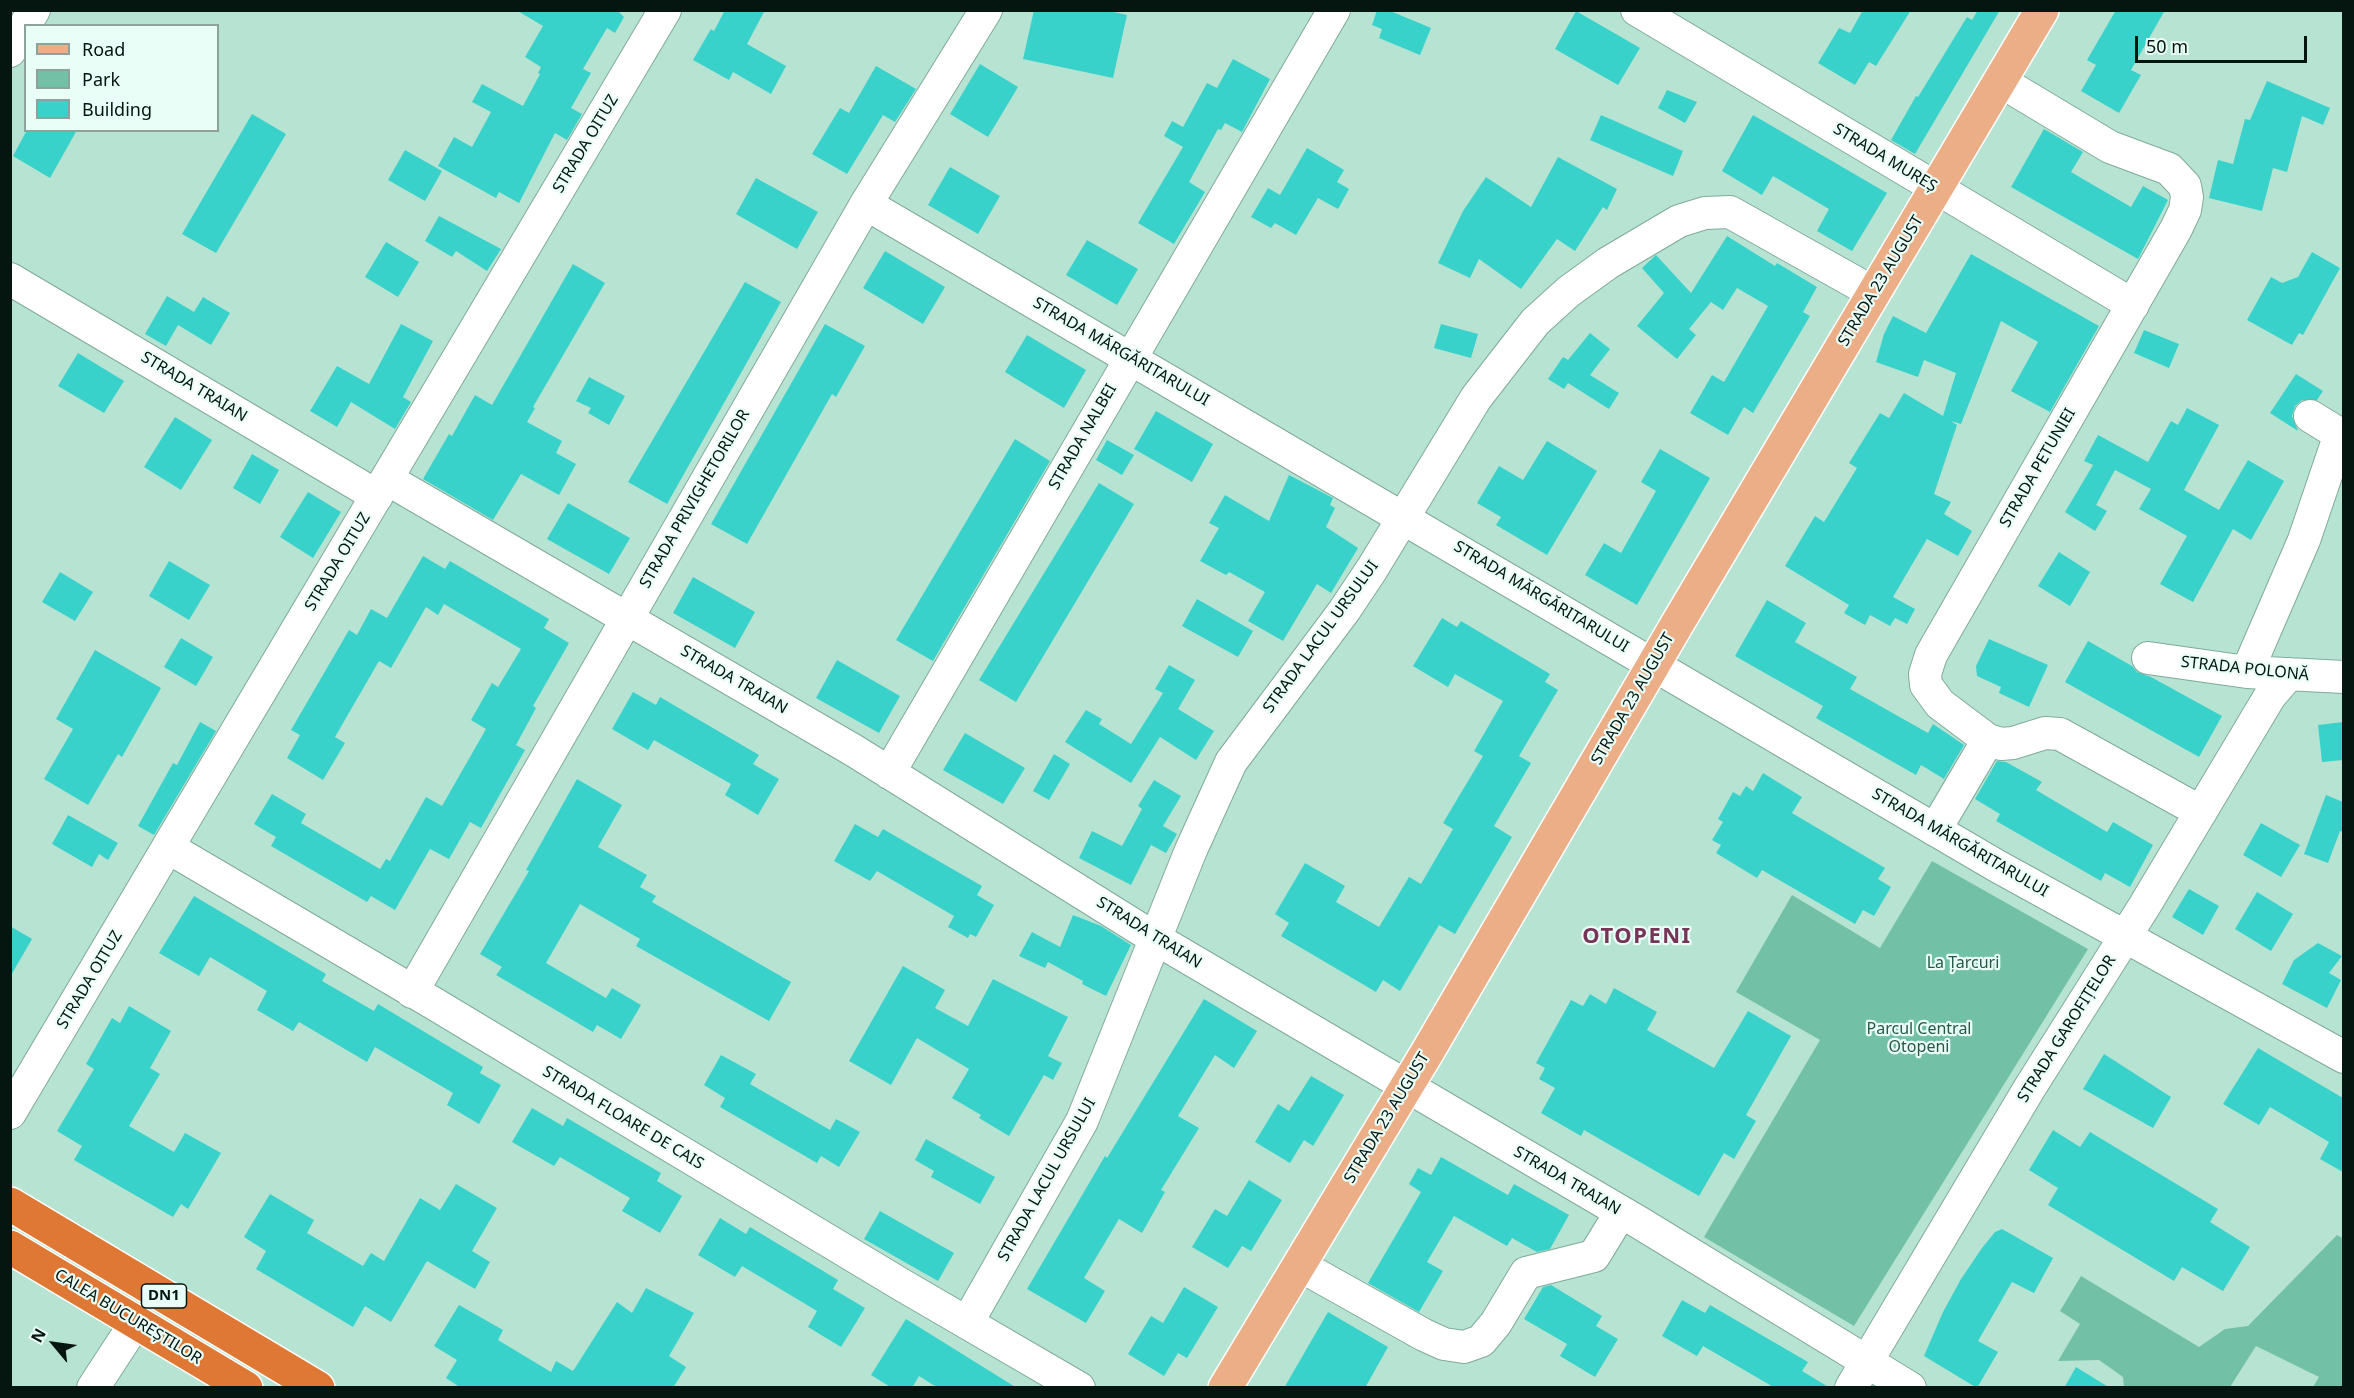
<!DOCTYPE html>
<html>
<head>
<meta charset="utf-8">
<style>
  body { margin:0 }
  #map { position:relative; width:2354px; height:1398px; overflow:hidden; background:#b7e3d2; font-family:"Noto Sans",sans-serif }
  canvas { display:block }
  .frame { position:absolute; inset:0; border:12px solid #051510; pointer-events:none }
  .legend { position:absolute; left:24px; top:24px; width:195px; height:108px; box-sizing:border-box; background:#e9fef6; border:2px solid #8ea19a; margin:0; padding:8px 10px; list-style:none; font-size:18px; color:#051510 }
  .legend li { display:flex; align-items:center; gap:12px; height:30px }
  .legend b { width:30px; border:2px solid #8ea19a }
  .north { position:absolute; left:24px; top:1314px; width:60px; height:60px; -webkit-text-stroke:4px #e9fef6; paint-order:stroke; rotate:299deg; font-size:16px; font-weight:700; line-height:24px; text-align:center; color:#051510 }
  .north::after { content:''; display:block; margin:auto; width:21px; height:27px; background:#051510; clip-path:polygon(50% 0,100% 100%,50% 72%,0 100%) }
  .scale { position:absolute; left:2135px; top:36px; width:172px; height:27px; box-sizing:border-box; border:3px solid #051510; border-top:0; padding-left:8px; font-size:18px; line-height:21px; white-space:nowrap; color:#051510; -webkit-text-stroke:4px #e9fef6; paint-order:stroke }
</style>
</head>
<body>
<div id="map">
<canvas width="2354" height="1398"></canvas>
<div class="frame"></div>
<ul class="legend">
<li><b style="height:8px;background:#ecae86"></b>Road</li>
<li><b style="height:16px;background:#72c1a6"></b>Park</li>
<li><b style="height:16px;background:#39d2cb"></b>Building</li>
</ul>
<div class="north">N</div>
<div class="scale">50 m</div>
</div>
<script>
const ctx = document.querySelector('canvas').getContext('2d');
ctx.lineJoin = 'round';
function fill(path, color) { ctx.fillStyle = color; ctx.fill(path, 'evenodd'); }
const shape = rows => new Path2D(rows.map(r => 'M' + r).join(''));
function stroke(path, color, width, dash) { ctx.strokeStyle = color; ctx.lineWidth = width; ctx.lineCap = dash ? 'butt' : 'round'; ctx.setLineDash(dash || []); ctx.stroke(path); }
function drawText(font, color, halo, rows, align = 'center') {
  ctx.font = font + ' "Noto Sans",sans-serif'; ctx.lineWidth = 4.5; ctx.setLineDash([]); ctx.textBaseline = 'middle'; ctx.strokeStyle = halo; ctx.fillStyle = color; for (const [text, x, y, turn = 0] of rows) {
    ctx.save(); ctx.translate(x, y); ctx.rotate((+turn || 0) * Math.PI / 180); ctx.textAlign = isNaN(turn) ? turn : align; if (halo) ctx.strokeText(text, 0, 0); ctx.fillText(text, 0, 0); ctx.restore();
  }
}
fill(shape([
  [1932,861,2088,949,1854,1326,1704,1237,1820,1040,1736,992,1792,895,1880,948],
  [2337,1235,2344,1239,2343,1387,2313,1387,2319,1377,2256,1346,2230,1387,2124,1387,2123,1377,2099,1360,2058,1361,2080,1324,2060,1311,2081,1276,2199,1347,2225,1329,2248,1326]
]), '#72c1a6');
fill(shape([
  [516,10,617,10,624,17,615,33,607,28,583,69,591,73,571,108,582,114,567,140,555,133,519,203,499,192,496,198,438,166,454,137,472,147,491,112,472,102,482,84,523,106,540,74,538,73,541,67,525,57,543,26],
  [725,10,765,10,747,44,786,66,771,94,733,72,729,80,693,60,711,29,714,31],
  [1034,10,1105,10,1127,15,1113,78,1023,59],
  [1377,10,1388,10,1431,28,1420,55,1379,38,1382,29,1372,25],
  [1863,10,1911,10,1876,66,1869,62,1855,85,1818,63,1839,28,1850,33],
  [1978,10,2000,10,1915,154,1891,140,1916,96,1918,97,1967,17,1972,20],
  [2116,10,2165,10,2131,70,2141,75,2119,113,2081,91,2096,65,2087,60],
  [1576,11,1640,48,1618,85,1555,49],
  [1233,59,1270,79,1242,132,1225,123,1221,130,1218,129,1189,182,1205,192,1174,244,1138,223,1183,147,1164,136,1172,121,1183,127,1207,83,1217,88],
  [980,64,1018,87,988,137,950,114],
  [876,66,916,89,895,122,883,115,847,174,812,154,840,108,849,113],
  [2267,81,2330,108,2323,125,2302,116,2287,172,2273,168,2262,211,2209,198,2218,160,2233,164,2245,119,2250,120],
  [1667,90,1697,102,1685,123,1658,108],
  [252,114,286,134,216,253,182,234],
  [1601,115,1683,151,1673,176,1590,140],
  [1753,115,1887,193,1852,251,1817,231,1829,209,1773,176,1762,195,1722,171],
  [2044,129,2083,152,2071,172,2131,207,2143,186,2168,200,2138,259,2011,187],
  [27,130,77,130,50,178,13,156],
  [1307,148,1344,170,1337,182,1349,189,1338,209,1318,198,1296,235,1275,223,1271,228,1251,217,1268,188,1280,195],
  [405,150,442,171,425,201,388,180],
  [1558,157,1617,189,1607,210,1603,207,1575,251,1557,239,1521,289,1479,259,1470,278,1438,263,1463,211,1486,177,1531,207],
  [950,167,1000,196,978,234,928,205],
  [756,178,818,212,797,249,736,214],
  [439,216,501,249,487,271,456,251,452,257,425,241],
  [1727,236,1775,266,1777,263,1817,287,1803,312,1810,316,1753,413,1744,407,1728,435,1690,413,1712,375,1724,382,1768,306,1737,288,1723,310,1711,302,1689,329,1696,335,1677,359,1637,326,1664,293,1642,268,1656,255,1691,293],
  [1087,240,1138,269,1117,305,1066,275],
  [386,242,419,262,398,297,365,277],
  [885,251,945,287,923,324,863,288],
  [2312,252,2340,268,2303,335,2299,333,2292,345,2247,320,2271,277,2282,283,2298,277],
  [1971,254,2099,326,2050,412,2011,391,2038,342,2001,321,1961,424,1951,421,1957,425,1934,494,1951,502,1944,514,1972,531,1958,556,1927,539,1893,597,1915,609,1907,624,1895,618,1890,626,1870,615,1865,625,1844,613,1849,605,1785,566,1815,516,1824,522,1857,468,1849,463,1880,413,1889,418,1904,393,1943,416,1956,373,1924,360,1918,377,1876,362,1884,334,1893,316,1926,333],
  [573,264,605,283,533,407,535,408,527,422,562,441,556,453,576,464,559,495,521,474,493,520,423,479,449,434,452,436,475,395,492,405],
  [745,282,781,302,667,504,628,482],
  [167,296,194,312,203,297,230,313,211,345,178,325,166,346,145,334],
  [401,324,433,341,403,397,411,402,395,429,351,402,337,427,310,411,337,366,369,384],
  [825,324,865,346,836,397,832,394,747,544,711,524],
  [1441,324,1478,334,1471,358,1434,348],
  [2144,330,2179,344,2169,368,2134,353],
  [1590,333,1610,349,1590,375,1619,393,1609,409,1568,383,1564,389,1548,379,1563,357,1568,360],
  [1027,335,1086,370,1064,408,1005,372],
  [78,353,124,381,104,413,58,386],
  [2296,374,2323,391,2317,400,2302,400,2295,406,2292,416,2298,431,2270,413],
  [589,377,625,396,609,425,588,413,591,408,576,401],
  [2187,408,2219,425,2184,490,2219,510,2248,460,2284,481,2251,540,2233,529,2193,602,2160,584,2187,536,2139,509,2151,489,2115,470,2096,505,2107,511,2095,531,2065,512,2093,465,2084,461,2098,435,2148,462,2171,421,2178,425],
  [1156,411,1213,444,1192,482,1134,449],
  [175,417,212,440,181,490,144,467],
  [1015,439,1050,461,933,661,896,640],
  [1107,440,1134,455,1122,475,1096,460],
  [1547,441,1597,471,1547,555,1496,525,1501,517,1477,503,1499,466,1523,480],
  [1660,449,1710,478,1637,605,1585,575,1604,543,1621,553,1656,491,1641,482],
  [252,454,279,470,260,504,233,488],
  [1289,475,1333,498,1330,505,1335,508,1326,527,1358,548,1331,593,1317,584,1283,641,1248,621,1265,592,1229,572,1226,575,1200,561,1219,528,1209,523,1225,495,1269,521],
  [1099,483,1134,504,1016,702,979,680],
  [308,492,341,512,313,558,280,537],
  [568,503,630,538,609,574,547,539],
  [2059,552,2090,572,2070,606,2038,586],
  [423,556,445,569,450,561,549,619,544,628,569,643,533,706,536,708,516,745,525,750,481,828,470,822,449,859,430,849,395,910,371,896,367,902,271,846,276,837,254,824,272,794,306,814,301,823,380,869,386,859,390,861,426,797,442,806,486,729,471,720,492,683,498,687,521,649,444,604,438,615,426,607,391,668,379,661,335,737,345,743,323,780,287,758,300,735,291,730,349,630,357,635,371,609,387,618],
  [169,561,210,585,189,620,149,596],
  [60,572,93,592,75,621,42,602],
  [693,577,755,612,735,648,673,613],
  [1197,599,1253,631,1238,657,1182,626],
  [1767,600,1806,623,1795,642,1857,677,1850,689,1928,733,1933,724,1964,745,1944,779,1921,765,1916,775,1816,718,1823,706,1735,656],
  [1442,618,1457,627,1461,621,1550,674,1545,682,1558,690,1519,756,1531,763,1494,826,1512,837,1455,934,1439,925,1400,991,1383,980,1376,992,1281,936,1289,923,1275,914,1305,863,1345,886,1336,902,1379,927,1409,877,1421,884,1453,829,1443,823,1483,756,1474,751,1503,701,1455,674,1448,687,1413,666],
  [181,638,213,657,196,686,164,667],
  [1989,639,2048,665,2029,707,1999,693,2001,687,1977,676,1976,666],
  [2088,641,2132,666,2137,672,2151,677,2222,716,2199,757,2065,682],
  [95,650,161,688,122,757,118,754,88,805,44,779,73,729,56,719],
  [837,660,900,696,879,733,816,698],
  [1169,665,1195,680,1178,709,1214,731,1196,760,1160,737,1131,783,1065,742,1086,710,1102,719,1099,724,1131,744,1163,693,1155,689],
  [633,692,656,705,660,697,759,755,753,764,779,779,758,815,725,795,731,784,654,740,648,750,612,729],
  [200,722,216,731,154,835,138,826,173,763,177,765],
  [2343,722,2343,760,2322,762,2318,725],
  [965,733,1025,768,1003,804,943,770],
  [1054,754,1070,764,1049,800,1033,791],
  [1997,761,2006,762,2042,782,2036,790,2107,832,2113,822,2153,845,2130,887,2105,873,2101,881,1996,821,2000,814,1975,799],
  [1763,773,1802,797,1792,813,1885,868,1878,879,1891,887,1874,916,1863,910,1855,924,1762,870,1757,878,1716,853,1721,845,1712,840,1723,822,1718,819,1733,792,1740,796,1746,786,1753,791],
  [577,779,622,805,598,847,647,875,640,887,656,896,652,902,791,982,769,1021,636,946,640,939,580,904,546,963,606,998,612,988,641,1005,621,1039,597,1025,593,1032,496,975,502,967,480,954,529,871,526,870],
  [1154,780,1181,796,1163,826,1177,834,1166,853,1151,845,1131,885,1079,858,1092,831,1122,846,1142,809,1138,806],
  [2326,795,2343,802,2343,832,2340,831,2328,863,2304,854],
  [68,815,118,843,108,860,99,854,92,867,52,844],
  [2261,823,2300,845,2281,877,2243,855],
  [855,824,878,837,883,829,982,886,977,895,994,905,976,937,970,934,968,938,948,927,954,916,877,871,870,881,834,861],
  [2189,889,2219,906,2203,935,2172,917],
  [2257,892,2293,914,2271,951,2235,929],
  [194,896,326,974,322,981,374,1011,378,1004,483,1067,480,1073,501,1085,479,1124,447,1105,453,1093,375,1047,367,1062,299,1022,293,1031,257,1010,267,991,210,957,199,976,159,953],
  [1073,915,1101,926,1131,945,1106,996,1082,984,1083,981,1048,962,1045,968,1019,956,1032,932,1060,947],
  [10,926,32,939,10,977],
  [2318,943,2342,956,2329,973,2341,980,2327,1008,2282,984,2294,960],
  [903,966,945,990,935,1008,968,1026,993,979,1068,1017,1048,1056,1062,1063,1053,1080,1044,1075,1009,1136,979,1118,981,1115,952,1098,969,1069,917,1038,891,1085,849,1061],
  [1614,988,1657,1012,1647,1030,1714,1068,1748,1011,1791,1036,1746,1115,1756,1121,1734,1159,1724,1153,1699,1196,1584,1130,1581,1136,1541,1113,1555,1088,1539,1079,1545,1068,1536,1063,1571,1000,1583,1006,1590,994,1606,1004],
  [1204,999,1257,1031,1234,1068,1215,1055,1178,1116,1199,1128,1161,1190,1165,1192,1142,1233,1119,1219,1084,1278,1105,1291,1086,1323,1027,1289,1105,1156,1107,1158],
  [129,1006,171,1031,150,1068,160,1074,129,1126,174,1152,185,1133,221,1153,188,1209,181,1204,173,1217,74,1160,82,1146,57,1131,94,1069,86,1064,112,1018,120,1023],
  [2258,1048,2343,1098,2343,1172,2320,1159,2329,1142,2270,1107,2259,1125,2223,1104],
  [2104,1054,2171,1097,2153,1128,2083,1089],
  [721,1055,756,1074,750,1084,830,1130,836,1119,860,1132,839,1167,821,1156,817,1163,720,1107,725,1098,704,1085],
  [1311,1076,1344,1095,1313,1146,1304,1140,1290,1163,1255,1142,1278,1104,1289,1111],
  [532,1108,563,1126,567,1118,661,1173,657,1181,682,1196,660,1233,622,1211,630,1198,560,1157,554,1166,512,1142],
  [2053,1130,2080,1147,2090,1132,2218,1209,2210,1222,2250,1247,2223,1291,2182,1267,2174,1281,2048,1205,2058,1188,2029,1170],
  [926,1139,995,1177,980,1204,931,1177,934,1171,915,1160],
  [1441,1157,1508,1195,1514,1184,1569,1215,1550,1249,1537,1252,1512,1238,1507,1246,1454,1216,1427,1262,1443,1271,1419,1312,1368,1283,1421,1192,1409,1184,1418,1168,1431,1175],
  [1249,1180,1282,1200,1251,1251,1242,1246,1228,1268,1192,1247,1215,1209,1227,1216],
  [456,1184,497,1208,472,1251,490,1262,475,1289,427,1261,391,1322,365,1306,353,1327,256,1269,266,1251,244,1237,270,1194,314,1220,307,1233,363,1266,371,1253,384,1261,420,1198,440,1210],
  [880,1211,954,1253,938,1281,864,1239],
  [720,1218,746,1234,750,1227,838,1280,833,1289,865,1308,841,1347,808,1327,817,1311,742,1266,735,1277,698,1255],
  [2002,1229,2053,1258,2034,1293,2012,1282,1978,1341,1998,1352,1977,1388,1924,1356,1943,1312,1961,1279,1982,1248,1995,1232],
  [1551,1285,1602,1316,1596,1326,1618,1339,1595,1377,1560,1356,1567,1344,1524,1319,1543,1287],
  [1184,1287,1218,1307,1187,1358,1178,1353,1164,1376,1128,1354,1151,1316,1163,1323],
  [646,1288,694,1313,669,1356,686,1367,673,1388,461,1388,446,1378,457,1360,434,1346,459,1305,503,1330,498,1340,551,1372,556,1361,573,1371,617,1302,632,1313],
  [1682,1300,1705,1313,1710,1305,1808,1362,1802,1371,1830,1388,1775,1388,1703,1346,1697,1356,1662,1336],
  [1328,1312,1388,1347,1365,1388,1284,1388],
  [906,1319,1017,1388,938,1388,919,1376,912,1388,892,1388,871,1375],
  [2076,1367,2110,1388,2064,1388]
]), '#39d2cb');
const minor = shape([
  [1637,10,2133,305],
  [10,51,34,10],
  [2000,81,2110,147,2169,169,2185,186,2187,197,2185,210,2176,229,1931,655,1925,674,1926,685,1940,704,1988,740,2001,744,2013,743,2045,733,2060,734,2201,812],
  [866,204,1997,866,2344,1057],
  [10,279,377,496],
  [387,479,853,750,1156,939,1640,1223,1910,1388],
  [2148,658,2247,672,2344,677],
  [2247,672,2304,540,2337,443,2336,432,2310,416],
  [889,773,1334,10],
  [1935,830,1988,740],
  [169,848,433,1003,902,1285,1079,1388],
  [412,992,866,204,986,10],
  [10,1113,665,10],
  [1299,1265,1424,1335,1444,1344,1464,1347,1481,1341,1496,1323,1526,1273,1594,1256,1621,1212],
  [967,1323,1082,1121,1191,850,1231,762,1344,611,1372,569,1476,398,1535,322,1568,292,1608,263,1679,221,1705,213,1730,212,1874,293],
  [93,1388,136,1322],
  [1851,1388,2029,1089,2145,905,2270,696,2289,674]
]);
const major = shape([
  [1225,1388,1428,1051,1676,626,2042,10]
]);
const highway = shape([
  [10,1204,318,1388],
  [10,1247,246,1388]
]);
stroke(minor, '#81aa9b', 34);
stroke(major, '#fff', 36);
stroke(highway, '#fff', 36);
stroke(minor, '#fff', 32);
stroke(major, '#ecae86', 33);
stroke(highway, '#df7835', 33);
for (const [x, y, w] of [
  [164,1296,45]
]) { const box = new Path2D(); box.roundRect(x - w / 2, y - 12, w, 24, 4.5); ctx.fillStyle = '#e9fef6'; ctx.fill(box); stroke(box, '#051510', 1.5); }
drawText('bold 15px', '#051510', null, [
  ["DN1",164,1296]
]);
drawText('16px', '#051510', '#e9fef6', [
  ["STRADA OITUZ",586,144,-59],
  ["STRADA MUREȘ",1885,158,31],
  ["STRADA 23 AUGUST",1881,281,-59],
  ["STRADA MĂRGĂRITARULUI",1121,352,30],
  ["STRADA TRAIAN",194,387,31],
  ["STRADA NALBEI",1083,437,-60],
  ["STRADA PETUNIEI",2038,468,-60],
  ["STRADA PRIVIGHETORILOR",695,499,-60],
  ["STRADA OITUZ",338,562,-59],
  ["STRADA MĂRGĂRITARULUI",1541,597,31],
  ["STRADA LACUL URSULUI",1321,637,-54],
  ["STRADA POLONĂ",2245,669,6],
  ["STRADA TRAIAN",734,680,30],
  ["STRADA 23 AUGUST",1633,699,-60],
  ["STRADA MĂRGĂRITARULUI",1960,843,30],
  ["STRADA TRAIAN",1149,933,32],
  ["STRADA OITUZ",90,980,-59],
  ["STRADA GAROFIȚELOR",2067,1029,-58],
  ["STRADA FLOARE DE CAIS",623,1118,31],
  ["STRADA 23 AUGUST",1387,1118,-59],
  ["STRADA LACUL URSULUI",1047,1180,-61],
  ["STRADA TRAIAN",1567,1181,30],
  ["CALEA BUCUREȘTILOR",128,1317,31]
]);
drawText('16px', '#265949', '#e9fef6', [
  ["La Țarcuri",1963,963],
  ["Parcul Central",1919,1029],
  ["Otopeni",1919,1047]
]);
ctx.letterSpacing = '1.5px';
drawText('bold 22px', '#763556', '#e9fef6', [
  ["OTOPENI",1637,937]
]);
ctx.letterSpacing = '0px';
</script>
</body>
</html>
